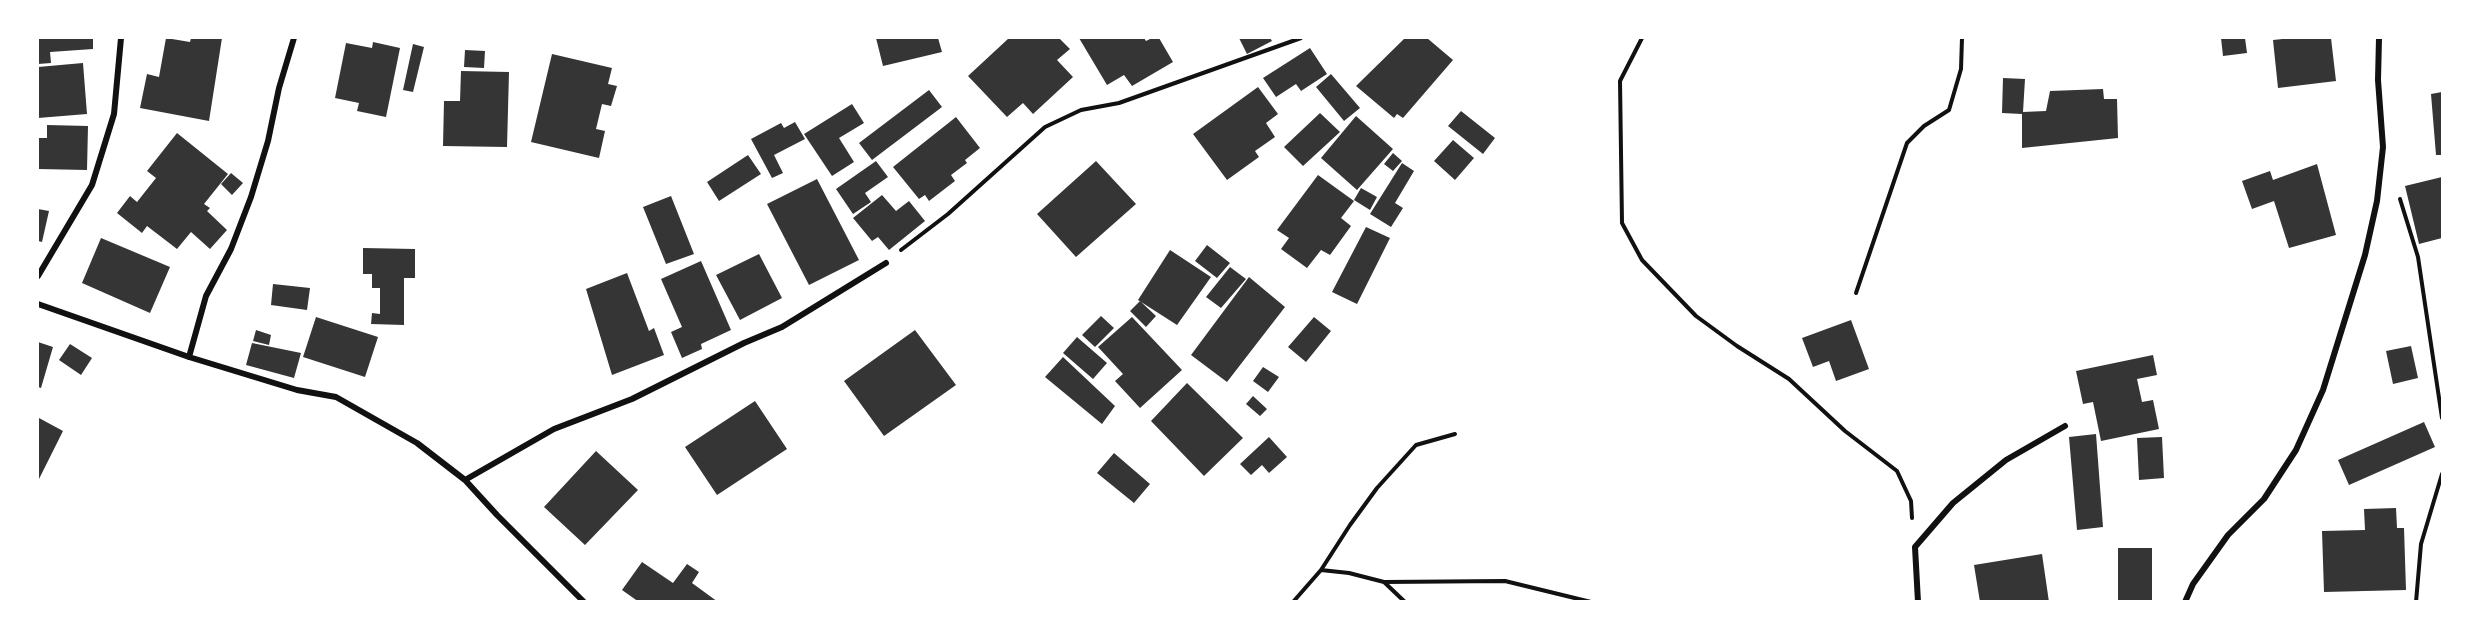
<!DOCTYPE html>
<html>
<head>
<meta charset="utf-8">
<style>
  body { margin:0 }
  #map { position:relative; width:2480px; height:639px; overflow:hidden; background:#fff; font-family:Jost,sans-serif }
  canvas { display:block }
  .frame { position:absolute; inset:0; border:39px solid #fff; pointer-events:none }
</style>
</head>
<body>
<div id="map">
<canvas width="2480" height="639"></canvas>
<div class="frame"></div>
</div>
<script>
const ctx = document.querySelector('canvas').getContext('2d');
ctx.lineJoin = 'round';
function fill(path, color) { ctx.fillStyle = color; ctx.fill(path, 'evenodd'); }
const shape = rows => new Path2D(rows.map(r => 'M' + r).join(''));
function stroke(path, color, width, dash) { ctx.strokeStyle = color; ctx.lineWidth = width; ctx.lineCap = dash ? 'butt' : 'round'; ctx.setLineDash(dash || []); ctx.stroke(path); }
fill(shape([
  [38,38,93,38,93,49,50,52,51,63,38,64],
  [166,38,190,42,191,38,222,38,209,121,140,108,147,74,159,77],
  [876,38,938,38,942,52,883,66],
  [1009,38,1059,38,1070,49,1057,60,1073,77,1033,114,1023,103,1007,117,968,76],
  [1079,38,1144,38,1146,41,1152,38,1159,38,1173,62,1132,86,1124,75,1107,85],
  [1239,38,1270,38,1272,41,1247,54],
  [1405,38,1427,38,1453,60,1403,118,1397,114,1394,118,1356,86],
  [2221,38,2245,38,2247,53,2223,56],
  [2292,38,2331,38,2336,81,2278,88,2273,40],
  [373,42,400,48,386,117,357,111,359,103,335,98,346,43,372,48],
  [413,44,424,47,413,92,403,90],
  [1310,48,1327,74,1301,91,1296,84,1276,97,1263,78],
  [465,50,485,51,484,68,464,67],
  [552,54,612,68,608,84,617,86,611,106,602,104,596,129,605,131,599,158,531,142],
  [83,63,87,114,38,118,38,67],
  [461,71,509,72,507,147,443,146,444,101,460,101],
  [1331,74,1360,108,1344,121,1316,87],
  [2003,78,2025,79,2023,112,2046,111,2050,91,2103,89,2104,99,2117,99,2118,138,2022,148,2022,114,2002,113],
  [1258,87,1278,114,1266,123,1275,137,1255,151,1259,157,1227,180,1193,134],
  [929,90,942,107,872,160,859,143],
  [2442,92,2442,155,2436,155,2431,94],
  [852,104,864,123,839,138,854,162,832,176,804,134],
  [1461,111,1495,138,1483,154,1448,126],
  [1320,113,1340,132,1303,166,1284,147],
  [1356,116,1393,149,1357,190,1321,158],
  [956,117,980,148,965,160,967,163,951,175,955,181,929,201,925,195,919,199,893,167],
  [795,122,805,139,774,155,783,173,772,178,751,139,781,123,784,128],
  [47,125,88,126,87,170,38,169,38,138,47,138],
  [177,133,228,174,204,204,210,208,207,211,227,230,210,249,191,232,177,249,147,226,142,233,117,213,130,196,137,202,156,178,147,171],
  [1453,140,1474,158,1455,180,1434,161],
  [1393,153,1402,161,1393,171,1384,164],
  [748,155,761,174,719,201,707,182],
  [876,161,888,177,865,193,871,202,853,214,836,189],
  [1096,161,1136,204,1076,257,1037,214],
  [1402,163,1414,171,1395,203,1403,208,1391,227,1370,214],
  [2317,164,2336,235,2289,248,2274,201,2252,209,2242,181,2270,171,2273,180],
  [231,173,243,183,232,195,221,184],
  [1318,175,1354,201,1341,218,1351,226,1330,255,1321,250,1307,268,1281,249,1289,238,1277,230],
  [2442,177,2442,238,2419,244,2405,186],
  [817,179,859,260,809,285,767,204],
  [1361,188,1377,197,1370,210,1354,200],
  [882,195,896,211,909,201,925,221,889,250,878,237,872,241,853,218],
  [671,196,694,254,666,264,643,207],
  [38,209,49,211,42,242,38,241],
  [1366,227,1390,238,1357,304,1332,292],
  [101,238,170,267,150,313,82,283],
  [1207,245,1230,263,1217,278,1195,261],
  [363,248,415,249,415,278,404,278,404,325,371,324,372,313,380,314,380,288,372,288,372,274,363,274],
  [1170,250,1211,277,1177,325,1138,300],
  [759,254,782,298,740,320,716,275],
  [701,261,731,330,701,344,702,349,682,358,671,332,682,327,661,279],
  [1230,267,1246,279,1221,308,1206,297],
  [627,273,649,331,654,328,664,355,612,375,586,289],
  [1249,277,1285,307,1227,382,1191,355],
  [273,284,310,288,307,310,271,305],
  [1140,301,1156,316,1146,327,1130,311],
  [1101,316,1114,328,1095,347,1082,335],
  [316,317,378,337,365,377,303,357],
  [1132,317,1182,370,1140,408,1115,381,1123,374,1098,347],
  [1314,317,1331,331,1306,362,1288,347],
  [1851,320,1869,369,1836,381,1829,361,1813,367,1802,338],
  [256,330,271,335,269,345,253,341],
  [915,330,956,385,884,436,844,381],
  [1077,337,1107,363,1093,379,1063,353],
  [38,342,53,347,41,388,38,387],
  [252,343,301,353,294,378,246,365],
  [70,344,92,358,81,375,59,360],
  [2411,346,2418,378,2393,384,2386,351],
  [2153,355,2157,375,2137,379,2142,402,2153,400,2159,429,2101,441,2093,402,2083,404,2076,371],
  [1063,357,1115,406,1102,424,1045,377],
  [1263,367,1279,377,1268,392,1253,381],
  [1187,383,1243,438,1204,476,1151,421],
  [1253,396,1267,409,1260,416,1246,404],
  [755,401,787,449,717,495,685,447],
  [39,418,63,431,38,481,38,421],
  [2424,422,2435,447,2349,485,2338,460],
  [2096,434,2103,527,2077,530,2069,437],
  [1269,437,1287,457,1269,473,1262,465,1251,475,1240,464],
  [2162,437,2164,478,2139,480,2137,438],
  [596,451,638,490,585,545,544,507],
  [1114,453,1150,484,1134,503,1097,473],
  [2396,508,2397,528,2404,528,2406,590,2324,592,2322,531,2365,530,2364,509],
  [2118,548,2152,548,2152,602,2118,602],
  [2042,554,2049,602,1980,602,1974,565],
  [642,562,673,583,687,564,699,572,692,583,718,602,639,602,622,590]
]), '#353535');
stroke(shape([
  [1642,38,1620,81,1622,223,1642,260,1696,316,1737,346,1789,379,1845,431,1897,471,1911,501,1912,518],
  [2400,199,2418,257,2442,418],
  [901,250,948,214,1045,127,1081,110,1119,103,1301,38],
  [1856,293,1907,143,1924,126,1949,110,1961,69,1962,38],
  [1321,570,1349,573,1384,582,1405,602],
  [1384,582,1505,581,1591,602],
  [1293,602,1321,570,1350,525,1377,488,1416,445,1455,434],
  [2416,602,2421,544,2442,474]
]), '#111', 4);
stroke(shape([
  [38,276,92,185,114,114,121,38],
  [38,304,189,357,297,390,336,397,417,443,465,480,497,515,584,602],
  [189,357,206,296,231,249,251,197,268,141,279,88,294,38],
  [465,480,554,429,632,399,744,343,782,327,886,263],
  [1918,602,1915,547,1953,503,2006,460,2065,426],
  [2185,602,2193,584,2228,535,2264,499,2296,450,2323,390,2365,255,2377,201,2383,147,2378,80,2379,38]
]), '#111', 6);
</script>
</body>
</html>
